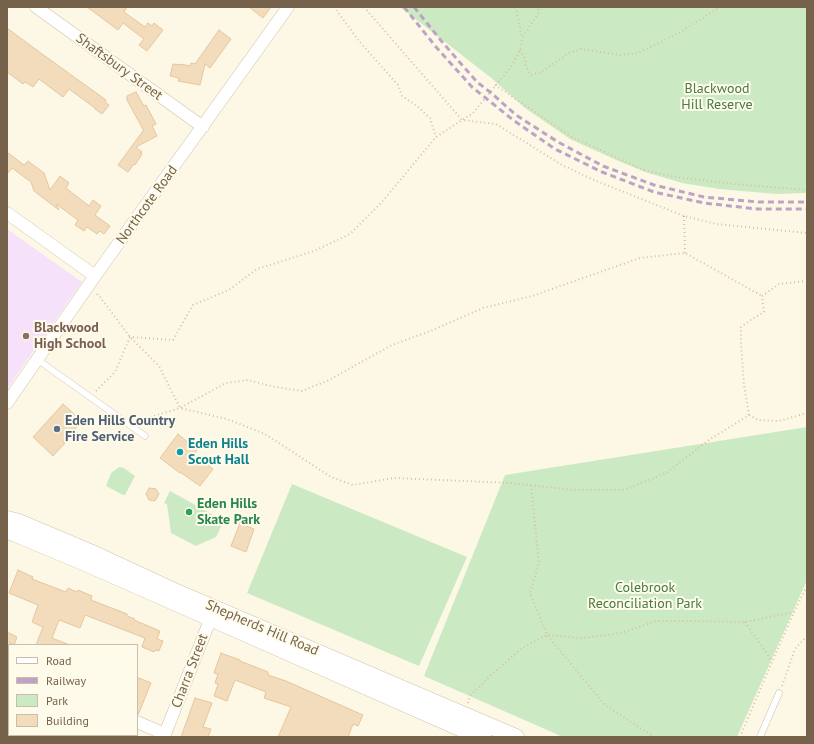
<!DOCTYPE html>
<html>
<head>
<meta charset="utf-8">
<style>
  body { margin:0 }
  #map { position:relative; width:814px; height:744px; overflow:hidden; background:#fdf8e5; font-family:"PT Sans",sans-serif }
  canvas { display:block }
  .frame { position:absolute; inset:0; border:8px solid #76624a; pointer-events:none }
  .legend { position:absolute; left:8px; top:644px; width:130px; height:92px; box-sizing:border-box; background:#fffbeb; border:1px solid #c8beab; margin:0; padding:5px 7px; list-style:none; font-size:12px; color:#76624a }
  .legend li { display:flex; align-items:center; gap:8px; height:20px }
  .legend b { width:20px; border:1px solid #c8beab }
</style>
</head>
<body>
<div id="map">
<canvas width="814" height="744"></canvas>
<div class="frame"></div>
<ul class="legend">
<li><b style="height:5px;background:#fff"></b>Road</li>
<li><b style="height:5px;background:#bda3c6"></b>Railway</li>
<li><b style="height:11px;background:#cbeac3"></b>Park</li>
<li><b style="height:11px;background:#f2dcbc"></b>Building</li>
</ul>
</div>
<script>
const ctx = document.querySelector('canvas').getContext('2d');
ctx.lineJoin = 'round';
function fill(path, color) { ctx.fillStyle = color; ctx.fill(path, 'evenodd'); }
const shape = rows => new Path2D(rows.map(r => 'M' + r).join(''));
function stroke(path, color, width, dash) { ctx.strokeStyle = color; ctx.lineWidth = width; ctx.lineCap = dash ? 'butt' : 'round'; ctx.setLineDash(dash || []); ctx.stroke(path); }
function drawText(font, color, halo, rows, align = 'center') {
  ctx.font = font + ' "PT Sans",sans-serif'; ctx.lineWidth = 4; ctx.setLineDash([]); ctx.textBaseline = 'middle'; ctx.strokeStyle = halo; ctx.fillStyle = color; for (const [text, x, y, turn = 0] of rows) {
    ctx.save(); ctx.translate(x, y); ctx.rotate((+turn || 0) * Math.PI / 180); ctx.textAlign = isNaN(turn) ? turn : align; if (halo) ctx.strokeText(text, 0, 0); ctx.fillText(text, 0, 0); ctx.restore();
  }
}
fill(shape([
  [7,229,82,282,7,389]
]), '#f5e1f9');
fill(shape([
  [400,7,807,7,807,193,777,194,719,189,682,183,645,172,616,160,570,139,525,108,490,77],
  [807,427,807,580,737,737,563,737,424,676,505,475],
  [119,467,124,468,135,476,125,495,121,494,106,486,111,473],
  [292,484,467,557,419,666,247,593],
  [170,491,224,521,216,537,196,546,171,533,167,504,164,503]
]), '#cbeac3');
const building = shape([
  [87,7,127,7,124,12,145,27,148,23,152,26,154,23,163,30,147,51,139,45,144,39,123,23,118,30,87,7],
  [249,7,271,7,263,18,249,7],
  [7,28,38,51,106,100,105,102,109,105,102,114,95,109,95,108,69,89,63,97,39,79,33,87,25,82,23,84,7,72,7,28],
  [219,30,231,39,210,68,205,64,200,85,178,81,179,78,170,76,173,64,181,65,181,64,190,66,191,63,195,64,219,30],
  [136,92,144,106,146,105,156,124,152,126,157,136,136,147,142,152,140,153,142,154,135,165,134,164,128,172,118,165,143,131,144,131,127,100,127,96,136,92],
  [7,152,24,165,28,161,44,173,50,190,60,176,69,183,66,188,89,206,93,200,101,206,95,215,110,226,104,234,100,231,97,234,87,227,84,231,75,225,78,220,56,204,59,210,34,191,31,182,12,168,7,174,7,152],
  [63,404,82,421,63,442,65,443,53,456,33,437,63,404],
  [178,434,197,450,194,455,213,469,200,486,180,472,180,473,160,458,178,434],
  [149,488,156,489,159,494,155,501,149,500,146,494,149,488],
  [240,523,254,529,246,552,231,546,240,523],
  [18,570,33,577,32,579,66,592,68,588,77,592,78,590,92,596,91,600,127,614,127,616,135,619,134,620,160,631,157,639,163,641,159,651,155,650,154,652,142,647,145,638,85,615,80,628,59,620,52,638,70,645,36,645,43,627,32,622,38,605,9,593,18,570],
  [7,632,17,637,14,645,7,642,7,632],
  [221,653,240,660,240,661,268,672,268,675,286,681,363,715,358,726,353,724,348,737,278,737,291,707,264,698,266,692,235,680,227,701,214,696,218,684,215,683,218,674,214,673,221,653],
  [139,678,151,683,138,715,137,715,137,683,139,678],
  [195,698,212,703,203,727,211,729,208,737,181,737,195,698]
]);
fill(building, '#f2dcbc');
stroke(building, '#e5c69c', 1);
const service = shape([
  [38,360,145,436],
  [760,737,779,693]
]);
const minor = shape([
  [36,7,203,127],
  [7,213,95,276],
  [7,403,95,276,288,7],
  [7,671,9,672],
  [137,722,165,734],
  [165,734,214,610]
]);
const secondary = shape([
  [7,519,19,522,90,552,172,590,516,737],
  [7,531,16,534,83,562,462,729,483,737]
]);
stroke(service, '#cec1ab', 7);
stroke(minor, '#cec1ab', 13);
stroke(secondary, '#d1c3a8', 17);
stroke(shape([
  [334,7,359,41,398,85,402,96,417,106,430,118,436,137],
  [364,7,462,120,496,124,562,165,594,180,684,216,716,224,807,233],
  [516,7,522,38],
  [520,50,525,59,526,67,531,75,541,72,569,53,581,49,620,55,638,53,679,33,720,7],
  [495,85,572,137,644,170,675,177,735,184,807,190],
  [684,216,685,253],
  [97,294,100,297,130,337,159,366,180,408,227,419,265,434,331,477,353,485,394,478,511,483,573,490,624,490,666,473,709,440,749,415],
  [762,296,779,284,807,281],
  [96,391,115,372,130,337,173,340,193,305,229,290,257,269,314,251,350,234,382,202,436,137,473,113,511,67,520,50,522,39,539,12,538,7],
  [749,415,744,385,741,344,741,327,752,319,764,312,762,296],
  [749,415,758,420,779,421,807,413],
  [139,421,148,418,180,408,226,383,248,380,275,387,302,391,329,380,392,345,433,330,483,308,532,296,640,258,685,253,762,296],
  [531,485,539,563,530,593,547,635,605,705,654,737],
  [745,622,772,661],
  [782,686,795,649,807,636],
  [468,703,470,696,490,676,522,648,547,635,583,638,621,633,656,621,692,621,745,622,794,612],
  [740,737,765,678,794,612,807,586]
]), '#d7c09f', 2, [1, 3]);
stroke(service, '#fff', 6);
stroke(minor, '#fff', 12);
stroke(secondary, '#fff', 16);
stroke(shape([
  [404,7,436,47,472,87,513,120,555,149,602,172,654,192,704,203,757,209,807,209],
  [414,7,443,43,477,82,490,92,516,115,558,142,603,166,654,185,704,197,758,202,807,202]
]), '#bda3c6', 3, [6, 4]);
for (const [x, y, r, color] of [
  [26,336,4,"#8d6e63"],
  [57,429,4,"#5c6f8a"],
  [180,452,4,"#0f9aa8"],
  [189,512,4,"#2e9e5b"]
]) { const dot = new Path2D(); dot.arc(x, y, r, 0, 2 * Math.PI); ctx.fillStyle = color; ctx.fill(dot); stroke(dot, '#fffbeb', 1.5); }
drawText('14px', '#76624a', '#fffbeb', [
  ["Shaftsbury Street",119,67,36],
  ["Northcote Road",147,205,-54],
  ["Shepherds Hill Road",262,628,23],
  ["Charra Street",190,671,-69]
]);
drawText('14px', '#477c42', '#fffbeb', [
  ["Blackwood",717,89],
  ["Hill Reserve",717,105],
  ["Colebrook",645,588],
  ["Reconciliation Park",645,604]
]);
drawText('bold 14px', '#785e54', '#fffbeb', [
  ["Blackwood",34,328],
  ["High School",34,344]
], 'left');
drawText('bold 14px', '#4e5e75', '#fffbeb', [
  ["Eden Hills Country",65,421],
  ["Fire Service",65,437]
], 'left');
drawText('bold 14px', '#0d838f', '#fffbeb', [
  ["Eden Hills",188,444],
  ["Scout Hall",188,460]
], 'left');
drawText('bold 14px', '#27864d', '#fffbeb', [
  ["Eden Hills",197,504],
  ["Skate Park",197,520]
], 'left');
</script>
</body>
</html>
